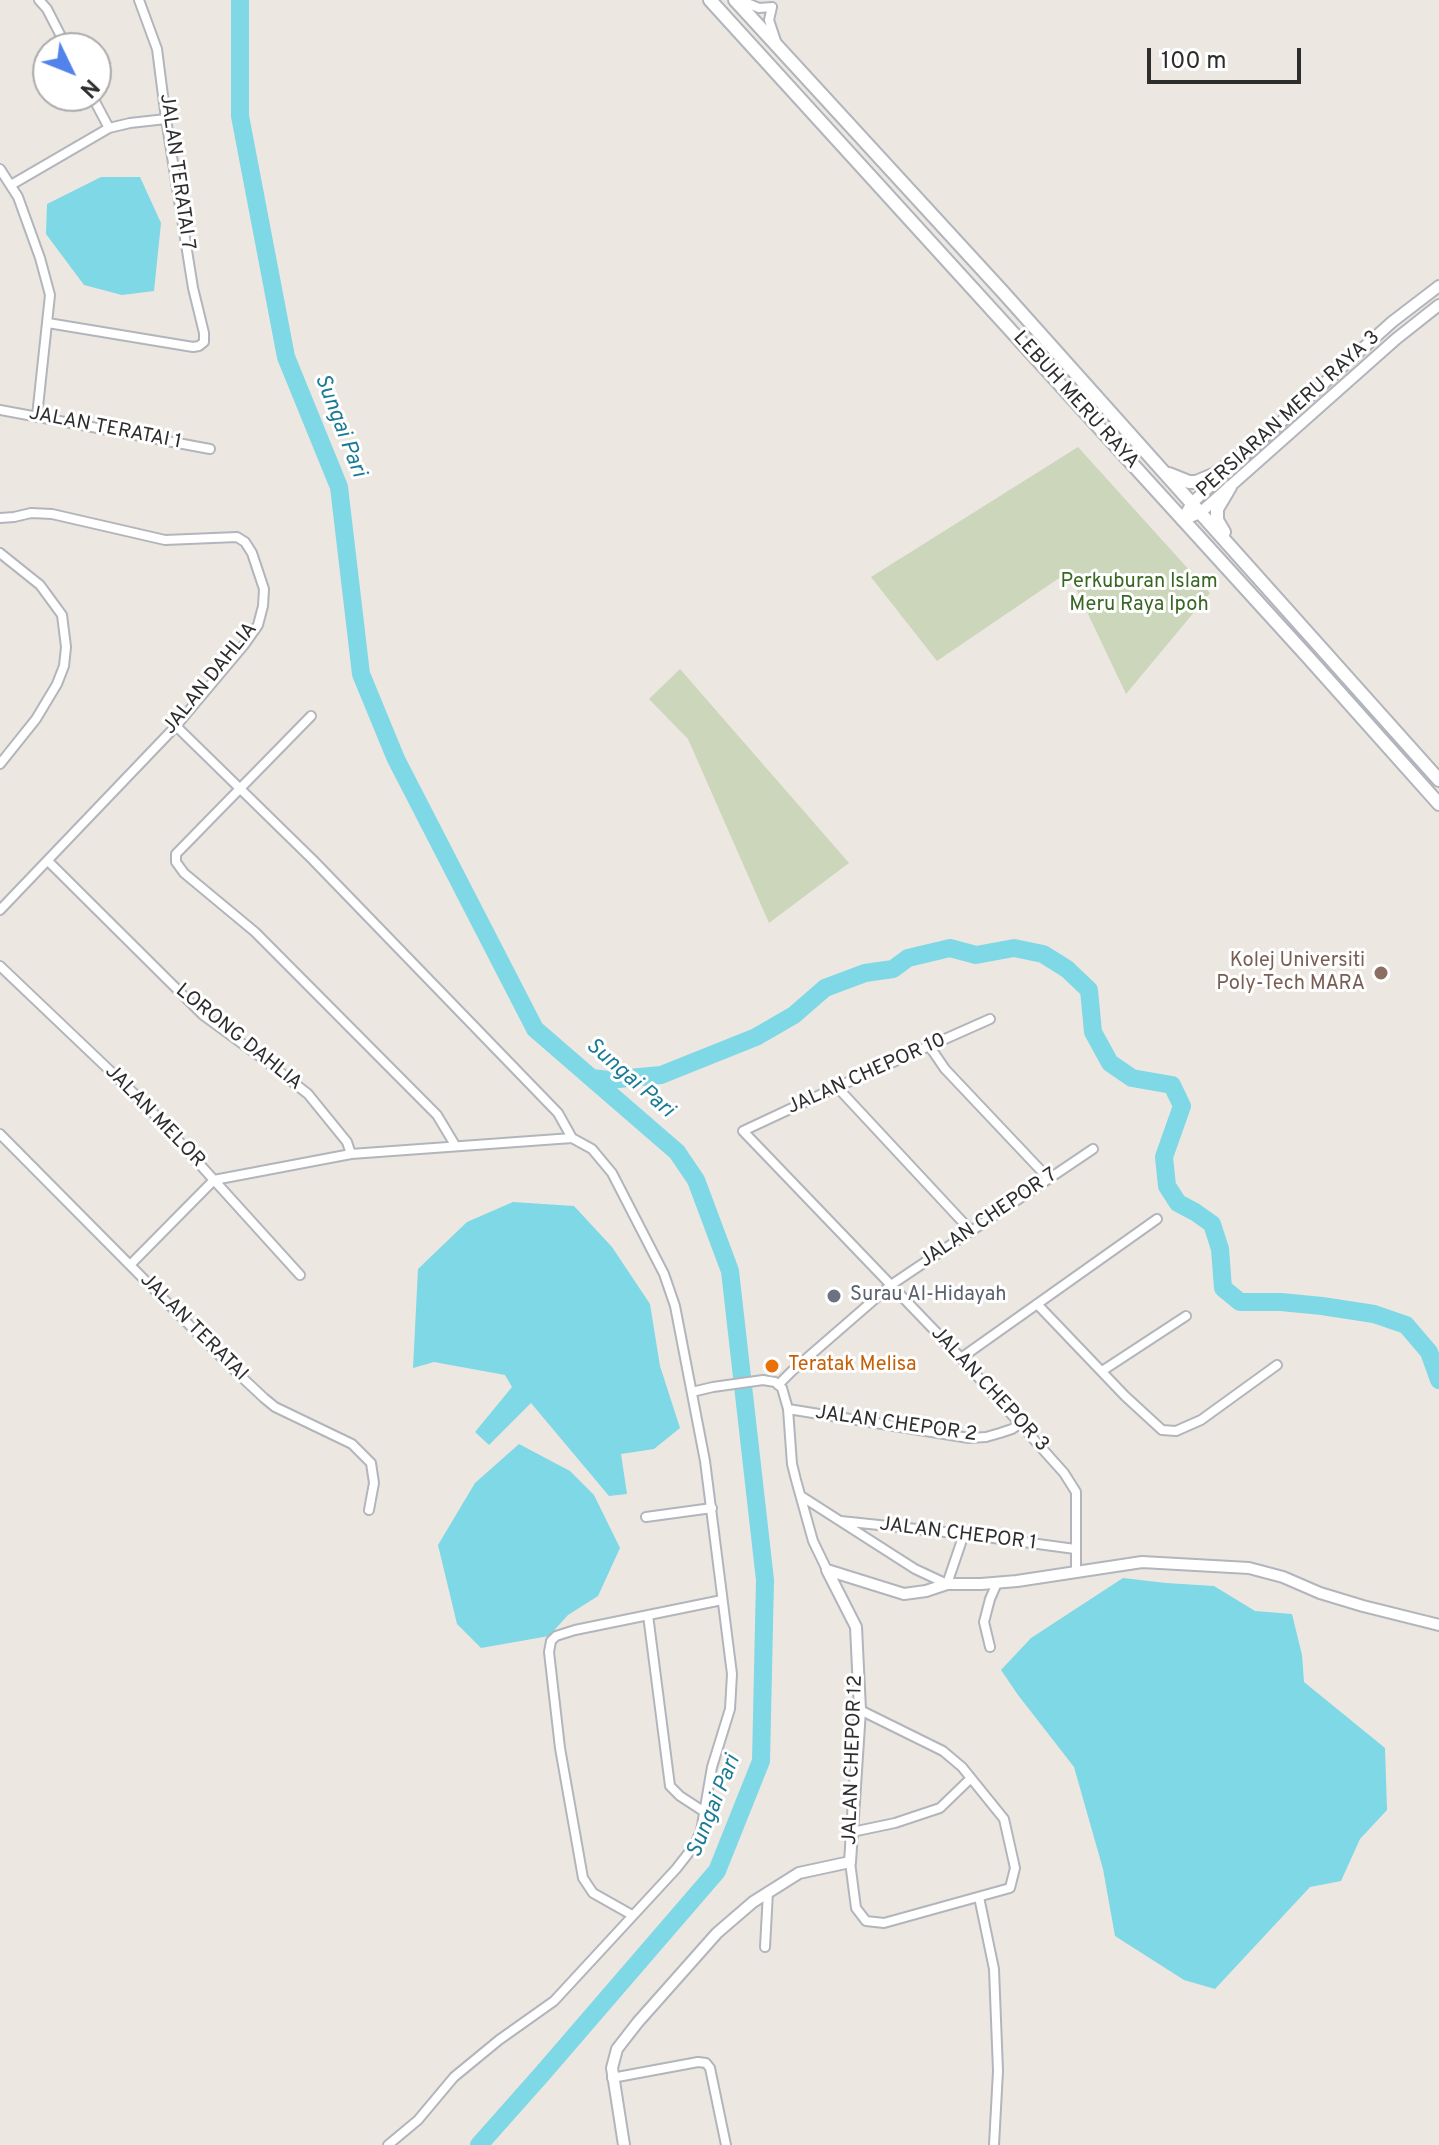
<!DOCTYPE html>
<html>
<head>
<meta charset="utf-8">
<style>
  body { margin:0 }
  #map { position:relative; width:1439px; height:2145px; overflow:hidden; background:#ede7e1; font-family:Overpass,sans-serif }
  canvas { display:block }
  .north { position:absolute; left:32px; top:32px; width:80px; height:80px; box-sizing:border-box; background:#fff; border:2px solid #ababab; border-radius:50%; rotate:133deg; font-size:22px; font-weight:700; line-height:32px; text-align:center; color:#2d2d2d }
  .north::after { content:''; display:block; margin:auto; width:28px; height:36px; background:#5183eb; clip-path:polygon(50% 0,100% 100%,50% 72%,0 100%) }
  .scale { position:absolute; left:1147px; top:48px; width:154px; height:36px; box-sizing:border-box; border:4px solid #2d2d2d; border-top:0; padding-left:10px; font-size:24px; line-height:28px; white-space:nowrap; color:#2d2d2d; -webkit-text-stroke:6px #fff; paint-order:stroke }
</style>
</head>
<body>
<div id="map">
<canvas width="1439" height="2145"></canvas>
<div class="north">N</div>
<div class="scale">100 m</div>
</div>
<script>
const ctx = document.querySelector('canvas').getContext('2d');
ctx.lineJoin = 'round';
function fill(path, color) { ctx.fillStyle = color; ctx.fill(path, 'evenodd'); }
const shape = rows => new Path2D(rows.map(r => 'M' + r).join(''));
function stroke(path, color, width, dash) { ctx.strokeStyle = color; ctx.lineWidth = width; ctx.lineCap = dash ? 'butt' : 'round'; ctx.setLineDash(dash || []); ctx.stroke(path); }
function drawText(font, color, halo, rows, align = 'center') {
  ctx.font = font + ' Overpass,sans-serif'; ctx.lineWidth = 6; ctx.setLineDash([]); ctx.textBaseline = 'middle'; ctx.strokeStyle = halo; ctx.fillStyle = color; for (const [text, x, y, turn = 0] of rows) {
    ctx.save(); ctx.translate(x, y); ctx.rotate((+turn || 0) * Math.PI / 180); ctx.textAlign = isNaN(turn) ? turn : align; if (halo) ctx.strokeText(text, 0, 0); ctx.fillText(text, 0, 0); ctx.restore();
  }
}
fill(shape([
  [1078,447,1210,593,1126,694,1068,572,937,661,871,577],
  [680,669,849,863,769,923,688,739,649,699]
]), '#cbd6ba');
fill(shape([
  [101,177,140,177,161,223,154,291,122,295,84,285,46,234,47,204],
  [513,1202,574,1206,612,1247,650,1304,660,1366,680,1428,654,1449,621,1454,627,1494,609,1496,531,1403,489,1445,475,1432,512,1387,505,1375,434,1362,413,1368,418,1269,467,1222],
  [519,1444,570,1471,594,1495,620,1548,598,1596,568,1615,549,1636,481,1648,457,1624,438,1545,475,1483],
  [1123,1578,1166,1583,1214,1586,1255,1611,1292,1614,1302,1655,1304,1682,1385,1748,1387,1810,1360,1839,1341,1881,1310,1887,1215,1989,1184,1980,1115,1936,1103,1869,1074,1767,1018,1695,1001,1670,1031,1638]
]), '#7ed8e5');
stroke(shape([
  [240,0,240,116,286,357,339,487,361,674,396,759,535,1029,677,1152,696,1180,730,1271,765,1580,761,1761,717,1871,542,2074,479,2145],
  [592,1078,608,1080,661,1075,756,1037,794,1015,825,988,865,973,893,969,908,958,950,948,976,955,1014,948,1043,954,1067,969,1089,990,1093,1032,1110,1063,1132,1078,1172,1085,1182,1106,1164,1157,1167,1186,1178,1203,1195,1212,1212,1224,1220,1249,1223,1288,1240,1302,1281,1302,1322,1306,1374,1314,1406,1325,1429,1352,1439,1380]
]), '#7ed8e5', 18);
const minor = shape([
  [39,0,47,9,67,48],
  [740,0,759,8,772,7],
  [772,7,769,20,776,41],
  [92,96,109,128],
  [0,169,18,197,40,258,50,295,37,416],
  [11,185,109,128,130,123,166,119],
  [48,323,193,347,199,346,204,342,204,333,193,288,166,119,157,49,139,0],
  [0,410,210,449],
  [0,518,14,517,31,513,52,514,165,540,237,537,245,542,252,553,264,589,263,606,258,625,244,645,176,726,0,910],
  [0,553,40,585,62,615,66,647,64,666,57,684,36,719,0,764],
  [311,716,176,854,176,862,184,873,255,932,437,1115,455,1145],
  [176,726,313,860,558,1113,572,1138],
  [48,861,203,1015,266,1061,308,1094,347,1142,351,1154],
  [0,966,146,1105,300,1275],
  [990,1019,837,1087,743,1131,961,1358,1064,1473,1076,1492,1076,1571],
  [930,1047,945,1069,1049,1179],
  [837,1087,972,1232],
  [0,1134,231,1367,264,1398,275,1407,352,1444,371,1463,374,1483,369,1510],
  [130,1265,214,1180,351,1154,572,1138,592,1149,612,1173,664,1274,675,1306,705,1461,732,1674,730,1709,712,1767,701,1831,694,1846,676,1869,554,2001,499,2040,454,2077,418,2120,388,2145],
  [1037,1304,1125,1396,1162,1430,1176,1431,1201,1420,1277,1365],
  [961,1358,1157,1219],
  [1102,1371,1186,1316],
  [778,1385,792,1371,891,1285,1093,1149],
  [692,1392,713,1387,763,1380,775,1382,782,1388,788,1409,792,1464,796,1480,813,1541,827,1570],
  [788,1409,969,1438,986,1437,1000,1433,1012,1429,1021,1423],
  [801,1496,915,1569,947,1584,964,1534],
  [646,1517,712,1508],
  [841,1521,964,1534,1075,1549],
  [648,1615,670,1786,680,1796,703,1811],
  [990,1647,984,1622,990,1599,997,1583],
  [852,1832,895,1823,940,1808,971,1778],
  [850,1862,856,1908,866,1921,884,1923,1010,1888,1015,1868,1004,1819,962,1767,943,1751,860,1710],
  [979,1897,994,1969,998,2071,994,2145],
  [632,1915,593,1893,583,1878,560,1748,549,1652,551,1641,556,1636,575,1630,722,1600],
  [765,1947,768,1892],
  [612,2078,698,2062,706,2063,710,2068,726,2145]
]);
const tertiary = shape([
  [1241,458,1392,322,1439,286],
  [1182,520,1192,503,1226,471],
  [1182,520,1200,513,1396,339,1439,305],
  [827,1570,904,1594,926,1591,947,1584,981,1584,1017,1581,1142,1562,1249,1568,1283,1577,1320,1593,1363,1606,1439,1625],
  [624,2145,612,2068,617,2049,638,2022,717,1933,753,1902,799,1873,850,1862,860,1710,856,1627,827,1570]
]);
const secondary = shape([
  [710,0,1307,656,1439,804],
  [735,0,1002,291,1439,780],
  [1169,474,1189,482,1196,482,1215,474,1245,453],
  [1224,532,1217,520,1217,509,1230,487]
]);
stroke(minor, '#b2b5bc', 12);
stroke(tertiary, '#b2b5bc', 14);
stroke(secondary, '#b2b5bc', 16);
stroke(minor, '#fff', 8);
stroke(tertiary, '#fff', 10);
stroke(secondary, '#fff', 12);
for (const [x, y, r, color] of [
  [1381,973,8,"#8d6e63"],
  [834,1296,8,"#6b7280"],
  [772,1366,8,"#e8710a"]
]) { const dot = new Path2D(); dot.arc(x, y, r, 0, 2 * Math.PI); ctx.fillStyle = color; ctx.fill(dot); stroke(dot, '#fff', 3); }
drawText('20px', '#2d2d2d', '#fff', [
  ["JALAN TERATAI 7",176,172,82],
  ["LEBUH MERU RAYA",1075,401,48],
  ["PERSIARAN MERU RAYA 3",1289,415,-42],
  ["JALAN TERATAI 1",105,429,11],
  ["JALAN DAHLIA",211,679,-51],
  ["LORONG DAHLIA",238,1038,39],
  ["JALAN CHEPOR 10",867,1075,-24],
  ["JALAN MELOR",154,1117,46],
  ["JALAN CHEPOR 7",989,1219,-34],
  ["JALAN TERATAI",193,1328,45],
  ["JALAN CHEPOR 3",989,1390,47],
  ["JALAN CHEPOR 2",896,1425,8],
  ["JALAN CHEPOR 1",958,1535,7],
  ["JALAN CHEPOR 12",854,1760,-88]
]);
drawText('20px', '#396622', '#fff', [
  ["Perkuburan Islam",1139,583],
  ["Meru Raya Ipoh",1139,606]
]);
drawText('20px', '#785e54', '#fff', [
  ["Kolej Universiti",1365,962],
  ["Poly-Tech MARA",1365,985]
], 'right');
drawText('20px', '#5b616d', '#fff', [
  ["Surau Al-Hidayah",850,1296]
], 'left');
drawText('20px', '#c56008', '#fff', [
  ["Teratak Melisa",788,1366]
], 'left');
drawText('italic 22px', '#1a7b95', '#fff', [
  ["Sungai Pari",339,426,69],
  ["Sungai Pari",629,1079,41],
  ["Sungai Pari",715,1807,-68]
]);
</script>
</body>
</html>
